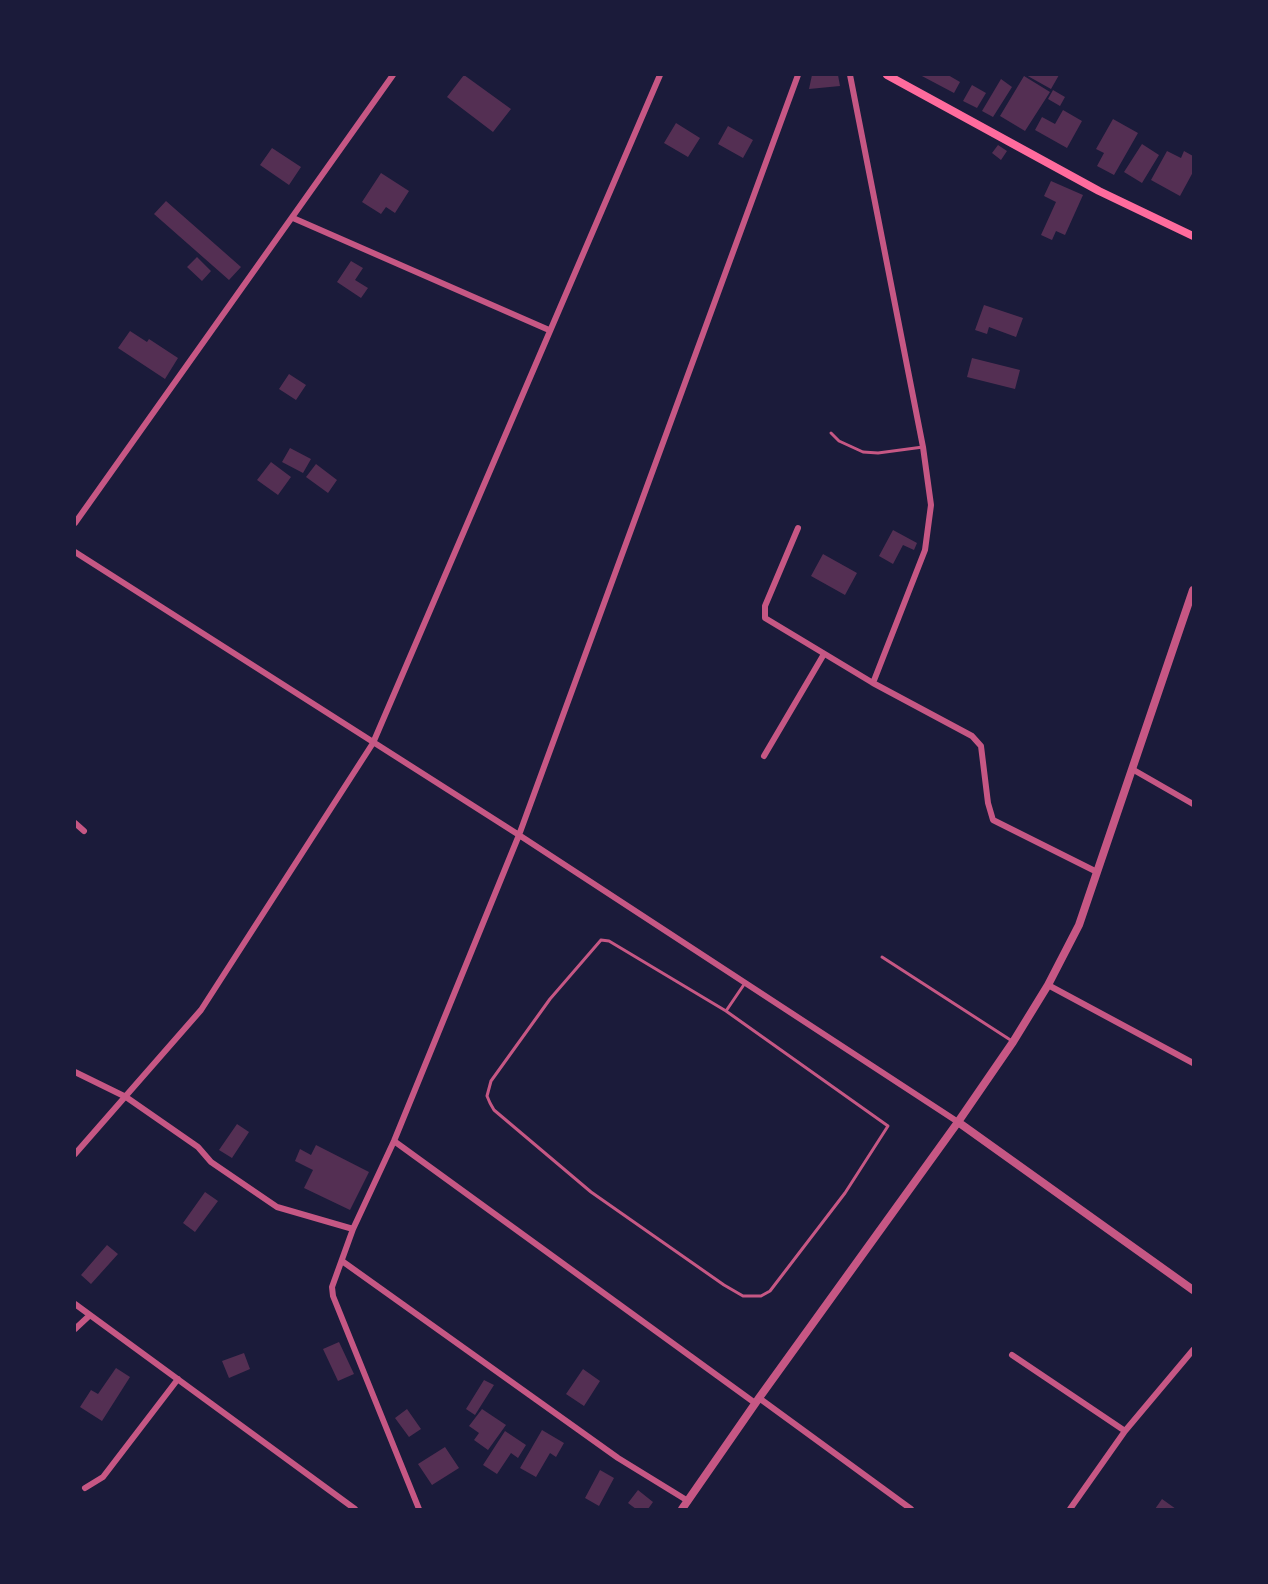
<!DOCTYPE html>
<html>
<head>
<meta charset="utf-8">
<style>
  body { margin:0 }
  #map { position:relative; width:1268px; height:1584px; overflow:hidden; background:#1b1b3a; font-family:"Alegreya Sans",sans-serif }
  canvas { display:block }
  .frame { position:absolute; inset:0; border:76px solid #1b1b3a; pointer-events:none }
</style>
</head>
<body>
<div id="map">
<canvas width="1268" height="1584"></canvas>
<div class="frame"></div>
</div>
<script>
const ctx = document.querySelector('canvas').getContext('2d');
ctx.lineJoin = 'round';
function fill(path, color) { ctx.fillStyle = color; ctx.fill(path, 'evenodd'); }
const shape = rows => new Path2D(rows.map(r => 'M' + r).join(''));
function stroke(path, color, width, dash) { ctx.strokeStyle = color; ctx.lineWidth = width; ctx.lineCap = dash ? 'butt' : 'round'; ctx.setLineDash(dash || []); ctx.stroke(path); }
fill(shape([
  [464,75,511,109,493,132,447,97],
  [812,75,838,75,840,86,809,89],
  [920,75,948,75,960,82,954,93],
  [1026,75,1059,75,1051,89],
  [1024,76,1050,92,1025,131,1000,116],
  [1001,79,1012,87,993,117,982,111],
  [972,85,986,93,977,108,963,101],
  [1053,90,1065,97,1060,106,1048,99],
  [1063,110,1082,121,1067,148,1035,130,1042,117,1055,124],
  [1113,119,1138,133,1114,175,1097,166,1104,153,1096,149],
  [676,123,700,138,688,157,664,143],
  [728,126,753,140,743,158,718,144],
  [1142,144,1159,155,1142,183,1124,172],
  [998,145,1007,151,1001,160,992,153],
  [272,148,301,167,289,185,260,165],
  [1167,151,1181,158,1184,151,1193,156,1193,172,1180,196,1151,180],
  [381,173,409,191,395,213,386,207,381,214,362,202],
  [1051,181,1083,195,1065,235,1056,231,1052,240,1041,235,1056,202,1044,196],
  [166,201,241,267,229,280,154,214],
  [197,257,211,271,202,281,187,267],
  [351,261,363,268,355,280,368,288,361,298,337,282],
  [984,305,1023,318,1016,337,989,327,987,334,975,330],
  [130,331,147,342,149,339,178,358,165,379,118,348],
  [972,358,1020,370,1015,389,967,377],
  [289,374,306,385,296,400,279,389],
  [290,448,311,459,303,473,282,462],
  [271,462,291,477,278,495,257,480],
  [316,464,337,480,328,493,306,477],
  [893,530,917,543,914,550,903,545,893,564,879,556],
  [823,554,857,573,845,595,811,576],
  [237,1124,249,1132,232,1158,219,1150],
  [316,1145,369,1172,350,1210,304,1188,313,1170,295,1161,300,1149,311,1155],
  [205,1192,218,1201,195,1232,183,1223],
  [107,1245,118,1254,91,1284,81,1275],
  [339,1342,354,1374,338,1381,323,1349],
  [244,1353,250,1369,229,1378,222,1361],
  [116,1368,130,1377,102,1421,80,1407,91,1390,98,1394],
  [583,1369,600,1381,584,1406,566,1394],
  [484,1380,494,1385,475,1415,466,1409],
  [407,1409,421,1429,409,1437,395,1418],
  [482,1409,506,1425,488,1450,474,1440,479,1433,469,1426],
  [542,1430,564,1443,556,1457,550,1453,536,1477,520,1468],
  [505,1431,526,1445,518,1458,511,1453,497,1474,483,1465],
  [445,1447,459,1468,432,1485,418,1464],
  [600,1470,614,1478,599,1506,585,1498],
  [638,1490,653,1502,648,1509,636,1509,628,1503],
  [1162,1499,1176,1509,1155,1509]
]), '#542f53');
stroke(shape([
  [831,433,839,441,863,452,878,453,923,447],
  [601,940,609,941,726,1011,888,1126,845,1193,770,1291,761,1296,743,1296,724,1285,591,1192,494,1110,490,1103,487,1096,491,1081,550,999,601,940],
  [882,957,1012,1041],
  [726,1011,745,983]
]), '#c65784', 3);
stroke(shape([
  [850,75,923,447,931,505,925,550,873,683],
  [293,218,549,330],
  [75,523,393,75],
  [798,528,765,606,765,618,873,683,972,736,981,746,988,803,993,820,1097,872],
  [75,552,519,835,958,1122],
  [764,756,824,654],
  [1132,769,1193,804],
  [75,823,84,831],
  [1048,985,1193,1063],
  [75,1072,126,1097,198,1147,211,1162,277,1207,353,1229],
  [394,1141,755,1403],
  [75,1154,201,1010,373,743,660,75],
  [342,1261,618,1458,688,1501],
  [75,1304,355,1509],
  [75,1329,90,1315],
  [1012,1355,1125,1431],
  [759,1398,911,1509],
  [85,1488,103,1477,178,1379],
  [419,1509,333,1296,332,1287,353,1229,394,1141,519,835,798,75],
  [1070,1509,1125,1431,1193,1350]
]), '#c65784', 6);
stroke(shape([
  [958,1122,1193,1290],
  [682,1509,759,1398,958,1122,1013,1042,1048,985,1079,925,1193,590]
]), '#c65784', 8);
stroke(shape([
  [887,75,1099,191,1193,236]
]), '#ff6b9d', 8);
</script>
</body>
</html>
